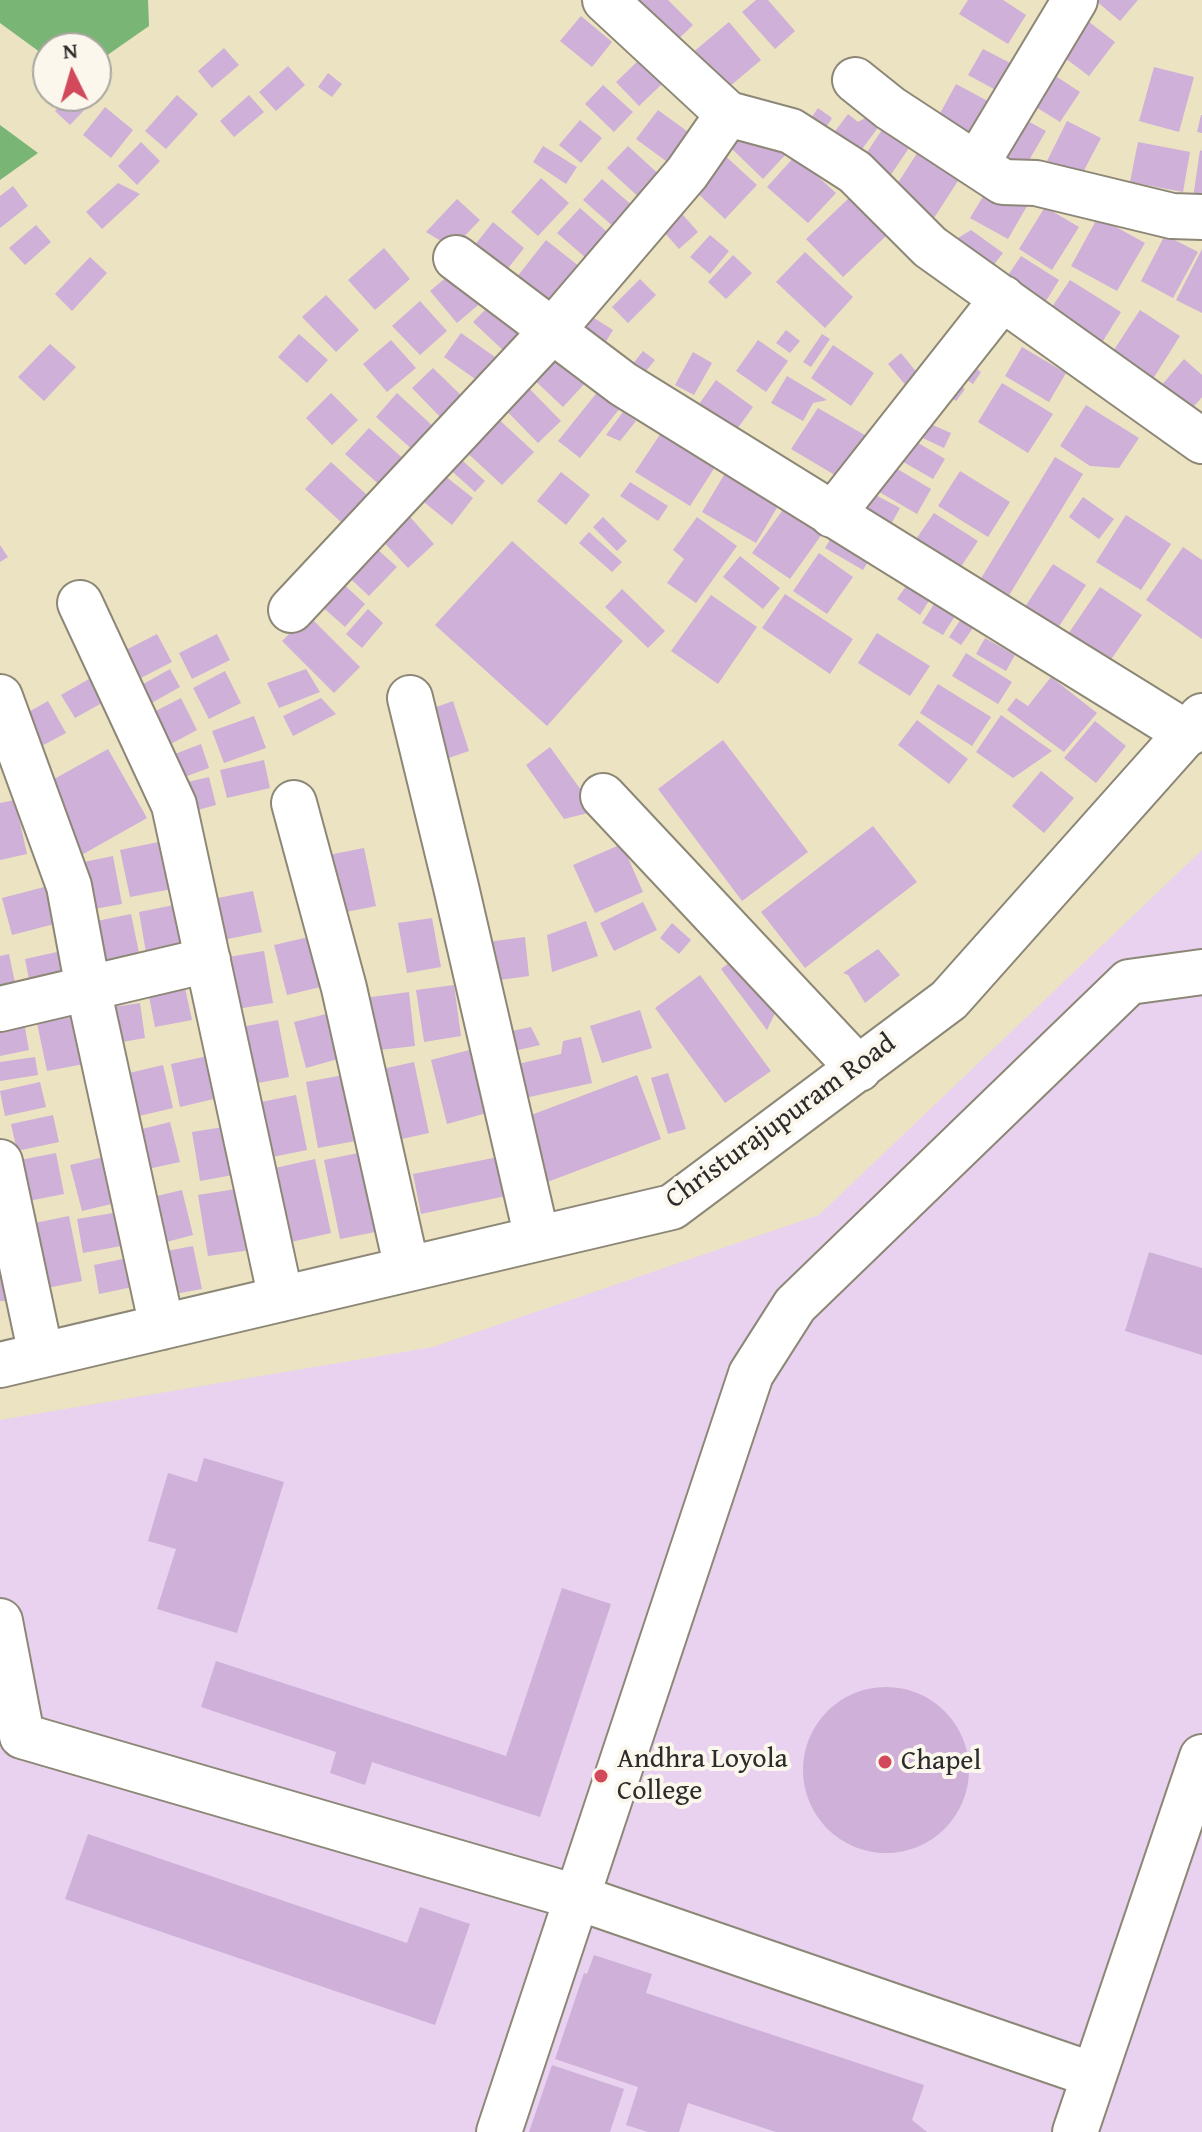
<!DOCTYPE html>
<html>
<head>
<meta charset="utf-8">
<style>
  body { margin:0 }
  #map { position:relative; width:1202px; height:2132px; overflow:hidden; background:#ece3c2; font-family:"Gentium Book Plus",serif }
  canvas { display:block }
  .north { position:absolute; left:32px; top:32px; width:80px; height:80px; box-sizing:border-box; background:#fbf7ec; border:2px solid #a8a59f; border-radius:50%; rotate:355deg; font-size:22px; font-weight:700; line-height:32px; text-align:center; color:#2b2b2b }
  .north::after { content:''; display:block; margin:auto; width:28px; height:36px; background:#d1495b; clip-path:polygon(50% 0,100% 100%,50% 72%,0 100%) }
</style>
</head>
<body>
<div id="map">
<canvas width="1202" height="2132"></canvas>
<div class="north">N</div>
</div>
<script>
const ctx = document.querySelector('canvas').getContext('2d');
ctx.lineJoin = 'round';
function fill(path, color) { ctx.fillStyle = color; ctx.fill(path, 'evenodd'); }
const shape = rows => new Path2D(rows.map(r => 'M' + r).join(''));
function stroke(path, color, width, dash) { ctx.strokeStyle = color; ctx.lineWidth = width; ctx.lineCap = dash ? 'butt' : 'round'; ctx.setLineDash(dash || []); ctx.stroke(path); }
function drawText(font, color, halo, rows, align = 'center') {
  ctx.font = font + ' "Gentium Book Plus",serif'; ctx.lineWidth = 8; ctx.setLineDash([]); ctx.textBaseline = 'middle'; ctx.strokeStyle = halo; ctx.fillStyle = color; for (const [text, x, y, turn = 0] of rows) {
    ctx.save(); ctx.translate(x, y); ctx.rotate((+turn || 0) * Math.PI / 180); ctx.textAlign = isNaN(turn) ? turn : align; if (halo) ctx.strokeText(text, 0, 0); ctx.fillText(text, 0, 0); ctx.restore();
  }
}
fill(shape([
  [1202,850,1202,2132,0,2132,0,1420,433,1347,819,1215]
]), '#e8d2ef');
fill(shape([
  [0,0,148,0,149,26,96,63,96,48,48,48,48,58,0,23],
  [0,125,38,153,0,180]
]), '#79b574');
fill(shape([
  [635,0,668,0,693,25,666,51],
  [756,0,768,0,795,31,775,49,742,12],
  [968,0,1003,0,1026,15,1008,44,959,14],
  [1095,0,1138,0,1120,21],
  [581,16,612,42,592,67,560,41],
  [1084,18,1115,42,1089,76,1057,52],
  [729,22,761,60,717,97,685,59],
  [224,48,239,65,212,88,198,71],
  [983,49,1020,68,1005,95,968,75],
  [639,60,662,84,639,106,616,82],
  [288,66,305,85,276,111,259,92],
  [1154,67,1194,77,1179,132,1139,121],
  [328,73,342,84,332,97,318,87],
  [1051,73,1080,92,1060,122,1031,104],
  [956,84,997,106,979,140,938,117],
  [603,85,633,112,614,132,585,104],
  [177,95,198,114,166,149,145,131],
  [249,95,264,112,234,137,220,121],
  [69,96,85,96,92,102,70,125,55,111],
  [105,107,133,130,111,158,83,135],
  [818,108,832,118,816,143,801,133],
  [658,110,691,134,670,164,636,139],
  [1013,113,1046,131,1024,169,991,151],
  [848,114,858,122,869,116,883,121,850,165,824,146],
  [1201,115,1202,115,1202,133,1197,132],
  [890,118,917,136,882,188,855,170],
  [580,120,602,138,581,163,559,145],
  [1067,121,1101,138,1080,178,1047,161],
  [754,123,786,154,763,179,730,147],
  [925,141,967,167,932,221,890,195],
  [141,142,160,161,137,185,118,166],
  [1138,142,1190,152,1183,192,1130,182],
  [543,146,577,167,566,184,533,162],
  [628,146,664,179,643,201,607,168],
  [1200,150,1202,151,1202,200,1193,198],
  [721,152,757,185,725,219,690,186],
  [795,156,836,193,808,223,767,187],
  [541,178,569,203,538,236,511,212],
  [602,179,635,208,616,229,583,200],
  [118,183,140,194,102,229,86,212],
  [990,185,1027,206,1008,239,970,218],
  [13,186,28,206,0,228,0,196],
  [849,198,886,236,843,277,806,239],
  [457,199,480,220,453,248,426,232],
  [1045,207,1079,227,1052,270,1019,249],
  [580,208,615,239,593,264,557,233],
  [677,208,698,232,679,249,658,225],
  [1098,217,1145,243,1117,291,1071,266],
  [493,222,524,248,502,276,470,251],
  [36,225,51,242,25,265,9,248],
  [971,230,1003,253,986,275,945,246],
  [710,235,729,251,710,274,690,257],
  [1165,235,1198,252,1173,298,1141,281],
  [546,240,585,271,552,312,513,282],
  [384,248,410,279,375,310,348,280],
  [1202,249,1202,313,1176,300],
  [805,252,853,297,825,328,776,282],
  [733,255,752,273,726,299,708,282],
  [1021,256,1059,280,1041,309,1002,284],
  [90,257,107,273,72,311,55,294],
  [455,270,483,301,457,323,430,291],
  [640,279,656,295,628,323,612,307],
  [1070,280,1121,312,1098,349,1046,316],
  [326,295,359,330,336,352,302,317],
  [420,301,447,331,420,355,392,326],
  [493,302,526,333,507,354,473,322],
  [1140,310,1180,336,1151,382,1110,356],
  [586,313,613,330,597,356,569,339],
  [786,330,800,341,790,353,776,343],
  [461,333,495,357,478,381,444,357],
  [299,334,328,360,307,383,278,357],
  [822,334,830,339,811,367,803,362],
  [391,340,416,368,387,392,363,364],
  [758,340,788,361,766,392,736,371],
  [50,344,76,367,44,401,18,377],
  [833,345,874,373,851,406,811,378],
  [1022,347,1066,373,1049,402,1005,376],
  [553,348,588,380,563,407,528,374],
  [643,351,655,360,636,383,625,374],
  [693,352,712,363,694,395,675,385],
  [901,353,922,379,913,394,888,364],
  [1184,359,1202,375,1202,397,1189,412,1160,387],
  [966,361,981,372,973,384,957,373],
  [433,368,468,402,447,424,412,388],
  [787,376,827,400,813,403,803,421,771,403],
  [951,379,965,389,956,401,942,391],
  [716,380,753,407,729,440,692,414],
  [522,381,561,421,538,443,499,403],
  [1002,383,1053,414,1028,453,978,422],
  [599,390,621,407,580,458,558,441],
  [331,393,358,420,332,445,306,418],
  [397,393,436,429,415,452,376,417],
  [1086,405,1139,438,1119,468,1090,466,1060,446],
  [818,408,875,441,850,484,791,449],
  [623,412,636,421,620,441,606,435],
  [493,414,534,452,502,485,461,447],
  [919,419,951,433,944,448,912,433],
  [369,428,407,462,383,488,345,454],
  [661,433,715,467,690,506,635,472],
  [905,435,945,459,933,479,893,456],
  [454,453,485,481,475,492,444,464],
  [1055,457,1083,474,1008,597,980,580],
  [884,461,931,489,917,514,869,486],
  [331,462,367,495,341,522,305,489],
  [727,470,781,501,756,543,702,512],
  [960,471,1010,502,988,537,938,506],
  [440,472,473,498,452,525,419,498],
  [561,472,590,495,566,525,537,501],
  [630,482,668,506,658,521,620,496],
  [868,491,900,508,885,535,853,517],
  [1083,497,1114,519,1099,539,1069,517],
  [787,504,825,530,790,579,752,553],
  [403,509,434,544,408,568,376,534],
  [934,513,978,541,958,571,914,542],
  [1126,515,1171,544,1141,590,1096,562],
  [603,517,627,541,617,551,593,527],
  [697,517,737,546,696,603,667,583,684,559,673,550],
  [589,532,622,562,612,572,579,543],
  [835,532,872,555,863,570,825,548],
  [367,540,397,567,369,596,340,569],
  [512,541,623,641,547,726,435,625],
  [0,545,8,557,0,562],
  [1183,547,1202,560,1202,639,1146,600],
  [819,553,853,577,827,614,793,591],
  [740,556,780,588,763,609,723,577],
  [1053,564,1086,585,1058,628,1025,607],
  [913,576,935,591,920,615,897,599],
  [338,579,365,604,345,627,317,602],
  [1100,587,1142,615,1105,668,1064,640],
  [622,589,665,631,648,648,605,607],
  [785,594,853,639,830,674,762,628],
  [711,595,757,627,718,684,671,651],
  [939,596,960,608,943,635,922,623],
  [368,609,383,623,362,648,346,634],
  [965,613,978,621,961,645,949,637],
  [308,615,360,667,334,693,282,641],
  [877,633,930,666,910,696,858,663],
  [157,634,172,662,135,681,120,653],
  [217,634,230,660,192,679,179,653],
  [985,638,1015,655,1006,671,976,654],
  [966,653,1012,682,998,704,952,676],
  [170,669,180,687,148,705,138,687],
  [306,669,320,692,279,708,267,683],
  [225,671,241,703,209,719,193,688],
  [96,675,109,699,75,718,61,695],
  [1051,677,1097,713,1064,752,1007,710,1016,698,1028,706],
  [938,684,991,717,972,746,920,713],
  [181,698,197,730,167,746,150,714],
  [321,698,336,714,293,736,283,716],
  [48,701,66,733,36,749,18,718],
  [453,701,469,751,437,762,420,713],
  [1001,715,1052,751,1013,778,976,752],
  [254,716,266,748,224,763,212,731],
  [917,720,968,759,949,784,898,745],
  [1095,721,1126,746,1096,783,1064,758],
  [723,740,808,852,742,901,658,789],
  [201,744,209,768,176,780,167,757],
  [550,747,596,811,564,819,526,765],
  [108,749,147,818,78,857,38,788],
  [264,760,270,788,227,798,220,770],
  [1041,771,1074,798,1044,833,1012,806],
  [209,777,216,805,183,814,175,785],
  [15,800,27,854,0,860,0,803],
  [873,826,917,882,805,968,761,912],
  [163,841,172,889,130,897,120,850],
  [622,844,643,892,595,913,573,865],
  [364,848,376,906,336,914,323,856],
  [113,856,122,904,83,911,74,864],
  [52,885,62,922,12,935,2,898],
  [253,891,262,932,223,940,213,899],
  [643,902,657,930,614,951,600,923],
  [174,905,183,958,148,964,139,912],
  [131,914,142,967,103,975,92,922],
  [432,918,441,967,407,973,398,923],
  [586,921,598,956,552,972,547,935],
  [672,923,691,940,679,954,660,938],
  [313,936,325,986,287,995,274,945],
  [525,937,529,976,492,981,487,942],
  [878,949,900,975,865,1003,848,975,843,973],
  [66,950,73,986,32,994,25,959],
  [264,951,273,1003,231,1010,222,958],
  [9,954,18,997,0,1001,0,956],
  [734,959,775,1013,767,1030,721,969],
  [700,975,771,1071,725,1103,655,1008],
  [183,979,192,1020,155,1027,147,986],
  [454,985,461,1036,424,1042,416,990],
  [409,992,415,1046,370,1051,364,998],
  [140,1003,145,1038,111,1044,106,1008],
  [640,1010,652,1048,602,1063,590,1026],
  [334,1012,345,1057,306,1068,294,1022],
  [80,1015,89,1063,47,1071,37,1023],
  [278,1020,289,1077,248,1085,236,1028],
  [24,1022,29,1050,0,1056,0,1027],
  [531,1027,540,1045,501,1054,497,1034],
  [581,1037,592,1083,525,1098,518,1064,561,1054,563,1041],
  [477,1048,494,1111,447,1124,431,1060],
  [217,1054,226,1096,180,1107,171,1064],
  [35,1057,38,1075,0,1081,0,1062],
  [414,1062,429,1133,388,1142,373,1071],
  [163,1065,173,1108,135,1117,125,1074],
  [354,1073,366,1139,318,1148,306,1082],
  [668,1073,686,1129,668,1134,651,1078],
  [637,1075,661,1139,542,1184,518,1120],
  [40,1082,46,1107,5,1116,0,1091],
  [296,1095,307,1150,262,1159,251,1104],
  [53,1115,59,1142,17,1151,11,1124],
  [170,1122,180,1162,143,1170,134,1131],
  [236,1125,244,1173,200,1181,192,1132],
  [368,1151,385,1230,340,1239,324,1160],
  [56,1153,64,1194,28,1201,20,1160],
  [108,1156,120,1202,82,1211,70,1165],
  [498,1157,506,1196,421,1214,413,1174],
  [315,1159,331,1233,282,1244,266,1170],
  [242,1188,251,1250,208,1256,198,1195],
  [182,1190,193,1235,155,1245,144,1199],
  [125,1211,132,1244,83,1253,77,1219],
  [69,1216,82,1281,32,1291,20,1226],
  [193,1246,202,1289,169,1295,161,1252],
  [1149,1252,1202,1268,1202,1355,1125,1331],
  [137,1256,142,1285,99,1294,94,1265],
  [0,1259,8,1301,0,1301],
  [204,1458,284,1482,237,1633,157,1609,176,1549,148,1541,168,1473,197,1482],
  [562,1588,611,1604,540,1817,372,1762,365,1785,330,1773,336,1752,201,1707,216,1661,506,1756],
  '803 1770a83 83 0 1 1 166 0a83 83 0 1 1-166 0Z',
  [88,1834,407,1943,420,1907,470,1924,435,2025,65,1899],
  [594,1955,652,1974,646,1993,924,2085,912,2120,927,2132,776,2132,688,2103,679,2132,648,2132,626,2125,638,2087,555,2059,584,1973,587,1974],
  [552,2065,624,2089,610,2132,529,2132]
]), '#ceb0d8');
const minor = shape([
  [605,0,728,114],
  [855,80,890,108,1003,182,1036,183,1172,216,1202,217],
  [977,163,1075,0],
  [456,258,623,384,1188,734],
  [832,515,1003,298],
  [80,603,174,805,281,1299],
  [291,610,552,331,687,173,728,114,791,131,855,172,930,247,1202,441],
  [0,697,69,886,88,988,162,1327],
  [410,698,456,887,537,1238],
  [603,796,859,1069],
  [294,803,344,988,407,1269],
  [0,1009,208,960],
  [0,1162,41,1355],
  [0,1365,672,1207,949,1000,1202,716],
  [0,1621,22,1736,576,1897,1093,2075],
  [499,2132,751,1374,795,1305,1129,982,1202,972],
  [1075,2132,1202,1757]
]);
stroke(minor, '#8c8776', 48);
stroke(minor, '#fff', 44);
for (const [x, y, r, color] of [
  [885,1762,8,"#d1495b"],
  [601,1776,8,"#d1495b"]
]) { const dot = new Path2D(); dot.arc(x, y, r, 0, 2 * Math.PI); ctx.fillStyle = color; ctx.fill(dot); stroke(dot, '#fbf7ec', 3); }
drawText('28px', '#2b2b2b', '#fbf7ec', [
  ["Christurajupuram Road",781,1122,-36]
]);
drawText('28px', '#2b2b2b', '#fbf7ec', [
  ["Andhra Loyola",617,1760],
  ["College",617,1792],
  ["Chapel",901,1762]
], 'left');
</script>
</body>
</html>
